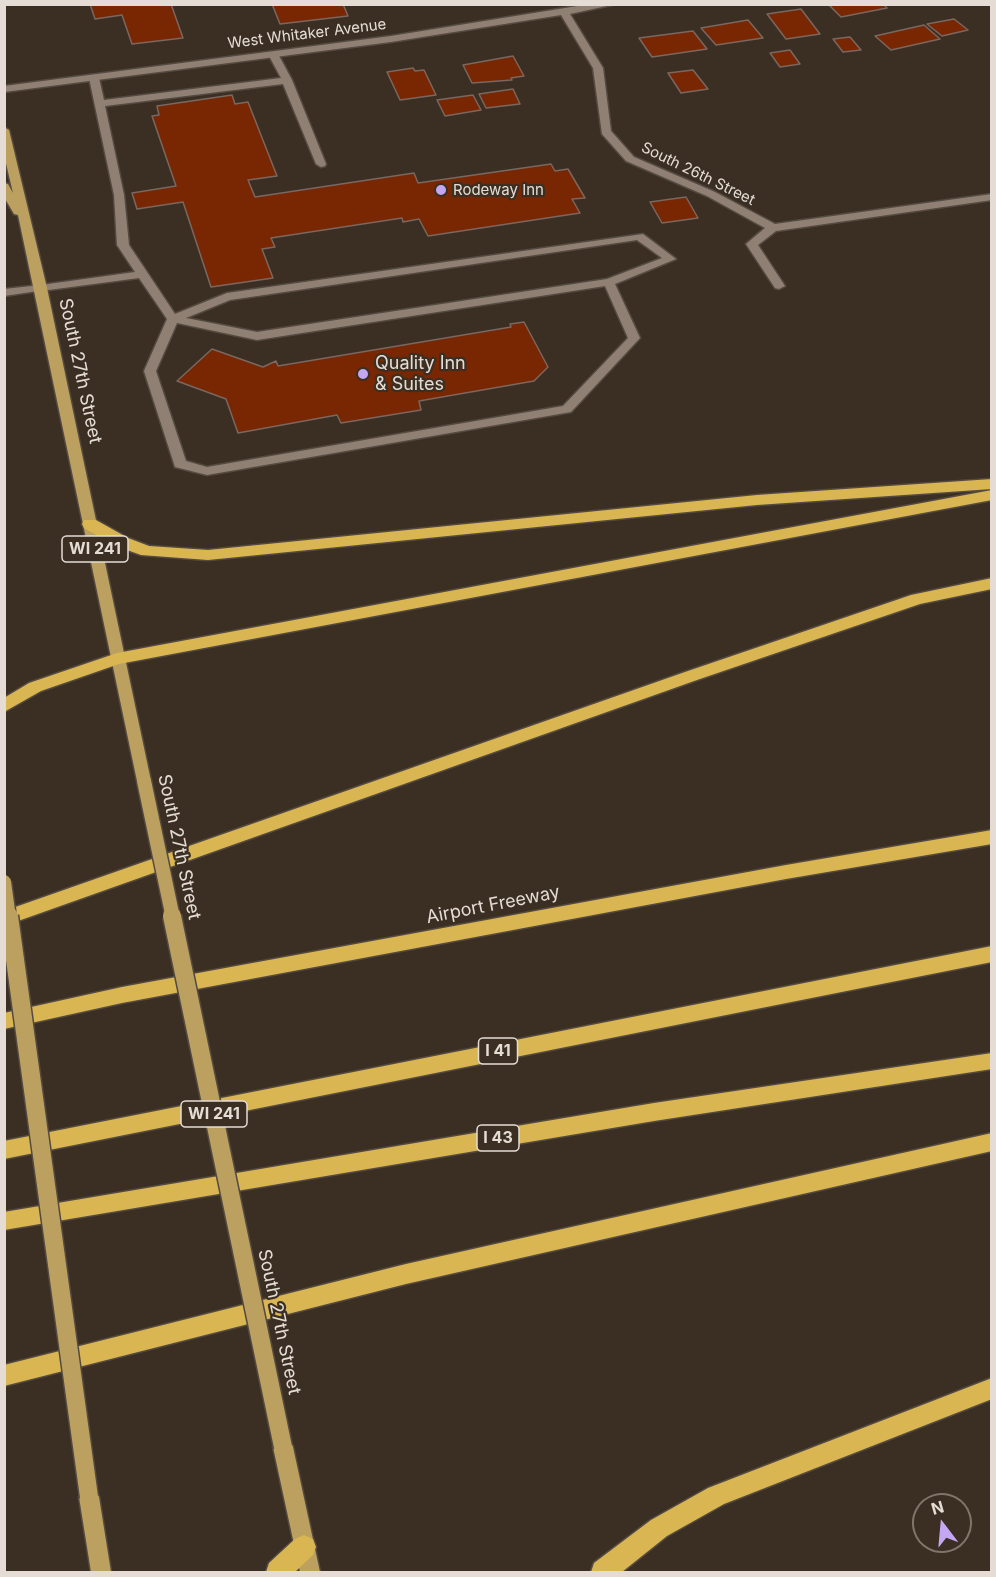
<!DOCTYPE html>
<html>
<head>
<meta charset="utf-8">
<style>
  body { margin:0 }
  #map { position:relative; width:996px; height:1577px; overflow:hidden; background:#3b2f23; font-family:Inter,sans-serif }
  canvas { display:block }
  .frame { position:absolute; inset:0; border:6px solid #e5ddd5; pointer-events:none }
  .north { position:absolute; left:912px; top:1493px; width:60px; height:60px; box-sizing:border-box; background:#3b2f23; border:2px solid #7f756a; border-radius:50%; rotate:344deg; font-size:16px; font-weight:700; line-height:24px; text-align:center; color:#e5ddd5 }
  .north::after { content:''; display:block; margin:auto; width:21px; height:27px; background:#c3a7f2; clip-path:polygon(50% 0,100% 100%,50% 72%,0 100%) }
</style>
</head>
<body>
<div id="map">
<canvas width="996" height="1577"></canvas>
<div class="frame"></div>
<div class="north">N</div>
</div>
<script>
const ctx = document.querySelector('canvas').getContext('2d');
ctx.lineJoin = 'round';
function fill(path, color) { ctx.fillStyle = color; ctx.fill(path, 'evenodd'); }
const shape = rows => new Path2D(rows.map(r => 'M' + r).join(''));
function stroke(path, color, width, dash) { ctx.strokeStyle = color; ctx.lineWidth = width; ctx.lineCap = dash ? 'butt' : 'round'; ctx.setLineDash(dash || []); ctx.stroke(path); }
function drawText(font, color, halo, rows, align = 'center') {
  ctx.font = font + ' Inter,sans-serif'; ctx.lineWidth = 4.5; ctx.setLineDash([]); ctx.textBaseline = 'middle'; ctx.strokeStyle = halo; ctx.fillStyle = color; for (const [text, x, y, turn = 0] of rows) {
    ctx.save(); ctx.translate(x, y); ctx.rotate((+turn || 0) * Math.PI / 180); ctx.textAlign = isNaN(turn) ? turn : align; if (halo) ctx.strokeText(text, 0, 0); ctx.fillText(text, 0, 0); ctx.restore();
  }
}
const building = shape([
  [90,4,171,4,183,38,132,44,122,15,95,19,90,4],
  [272,4,343,4,348,16,280,24,272,4],
  [828,4,883,4,887,8,841,17,828,4],
  [801,9,820,34,786,39,767,14,801,9],
  [954,19,968,30,942,36,927,24,954,19],
  [748,20,763,38,716,45,701,28,748,20],
  [924,25,940,39,891,50,875,36,924,25],
  [693,31,707,49,652,57,639,38,693,31],
  [850,37,861,50,843,52,833,39,850,37],
  [790,50,800,64,780,67,770,53,790,50],
  [513,56,524,76,511,78,512,80,472,83,463,65,513,56],
  [413,68,415,71,424,70,436,95,400,100,387,72,413,68],
  [693,70,708,89,681,93,668,73,693,70],
  [513,89,520,104,486,108,479,94,513,89],
  [232,95,235,104,248,102,277,176,248,180,255,197,414,173,418,183,551,164,555,171,568,169,585,198,572,199,580,213,428,236,419,219,403,222,402,218,271,238,275,247,262,249,273,278,211,287,183,202,137,209,132,193,176,186,152,116,159,115,157,106,232,95],
  [473,95,481,110,445,116,437,100,473,95],
  [686,197,698,218,662,223,650,202,686,197],
  [524,322,548,367,534,381,419,401,421,410,341,423,337,415,238,433,226,399,177,381,212,349,263,367,276,361,278,366,511,327,510,324,524,322]
]);
fill(building, '#782702');
stroke(building, '#7a6760', 1.5);
const service = shape([
  [269,52,277,52,292,80,326,164,325,166,321,167,316,164,283,84,105,106,124,195,129,245,175,314,227,293,643,234,676,259,615,284,640,338,571,412,207,475,175,467,144,371,167,319,139,278,41,291,35,288,41,285,135,272,117,245,114,195,89,78,90,76,99,78,104,100,281,78,268,54,269,52],
  [637,240,662,258,607,279,257,332,186,318,230,300,637,240],
  [605,286,628,338,563,406,207,467,186,461,156,371,177,323,257,340,605,286]
]);
const minor = shape([
  [590,4,616,4,570,14,603,68,611,131,634,157,715,192,775,224,992,194,992,200,776,231,758,245,785,286,779,289,775,288,746,244,765,228,707,196,626,161,602,134,593,68,561,15,391,42,4,92,4,86,391,36,590,4],
  [41,285,47,288,45,290,4,296,4,289,41,285]
]);
const primary = shape([
  [4,127,9,130,47,288,151,781,149,785,144,786,139,785,137,781,18,215,14,214,4,197,4,183,8,184,13,193,4,155,4,127],
  [283,1438,290,1440,293,1447,320,1572,300,1572,273,1447,276,1440,283,1438],
  [89,1487,96,1490,99,1497,111,1572,91,1572,79,1497,82,1490,89,1487]
]);
const motorway = shape([
  [992,479,992,489,757,505,208,560,141,555,116,546,84,528,82,524,84,520,96,520,128,538,149,546,208,550,757,495,992,479],
  [992,490,992,500,119,664,41,691,4,712,4,698,29,683,117,653,992,490],
  [992,578,992,589,920,604,697,680,4,926,4,911,685,672,911,595,992,578],
  [992,830,992,844,786,879,122,1003,4,1029,4,1013,122,987,786,865,992,830],
  [992,946,992,962,4,1159,4,1141,992,946],
  [992,1053,992,1069,654,1121,4,1230,4,1212,654,1103,992,1053],
  [992,1133,992,1151,406,1284,4,1386,4,1365,406,1264,992,1133],
  [992,1378,992,1399,724,1504,667,1536,622,1572,591,1572,594,1563,651,1520,708,1488,992,1378],
  [304,1535,313,1539,316,1547,313,1555,295,1572,266,1572,269,1563,295,1539,304,1535]
]);
stroke(service, '#554a40', 3);
stroke(minor, '#554a40', 3);
stroke(primary, '#554a40', 3);
stroke(motorway, '#554a40', 3);
fill(service, '#8f8073');
fill(minor, '#8f8073');
fill(primary, '#bba05f');
fill(motorway, '#d9b652');
const primaryBridgeFar1 = shape([
  [144,781,173,918],
  [4,882,9,918]
]);
const primaryBridge = shape([
  [9,916,89,1497],
  [172,916,283,1447]
]);
stroke(primaryBridgeFar1, '#554a40', 17, []);
stroke(primaryBridge, '#554a40', 21, []);
stroke(primaryBridgeFar1, '#bba05f', 14);
stroke(primaryBridge, '#bba05f', 18);
for (const [x, y, r, color] of [
  [441,190,6,"#c3a7f2"],
  [363,374,6,"#c3a7f2"]
]) { const dot = new Path2D(); dot.arc(x, y, r, 0, 2 * Math.PI); ctx.fillStyle = color; ctx.fill(dot); stroke(dot, '#3b2f23', 2); }
drawText('15px', '#e5ddd5', '#3b2f23', [
  ["West Whitaker Avenue",307,34,-7],
  ["South 26th Street",698,174,26]
]);
drawText('15px', '#e5ddd5', '#3b2f23', [
  ["Rodeway Inn",453,190]
], 'left');
for (const [x, y, w] of [
  [95,549,66],
  [498,1051,39],
  [214,1114,66],
  [498,1138,42]
]) { const box = new Path2D(); box.roundRect(x - w / 2, y - 13, w, 26, 4.5); ctx.fillStyle = '#3b2f23'; ctx.fill(box); stroke(box, '#e5ddd5', 1.5); }
drawText('bold 16px', '#e5ddd5', null, [
  ["WI 241",95,549],
  ["I 41",498,1051],
  ["WI 241",214,1114],
  ["I 43",498,1138]
]);
drawText('18px', '#e5ddd5', '#3b2f23', [
  ["Quality Inn",375,364],
  ["& Suites",375,385]
], 'left');
drawText('18px', '#e5ddd5', '#3b2f23', [
  ["South 27th Street",80,371,78],
  ["South 27th Street",179,847,78],
  ["Airport Freeway",493,905,-11],
  ["South 27th Street",279,1322,78]
]);
</script>
</body>
</html>
